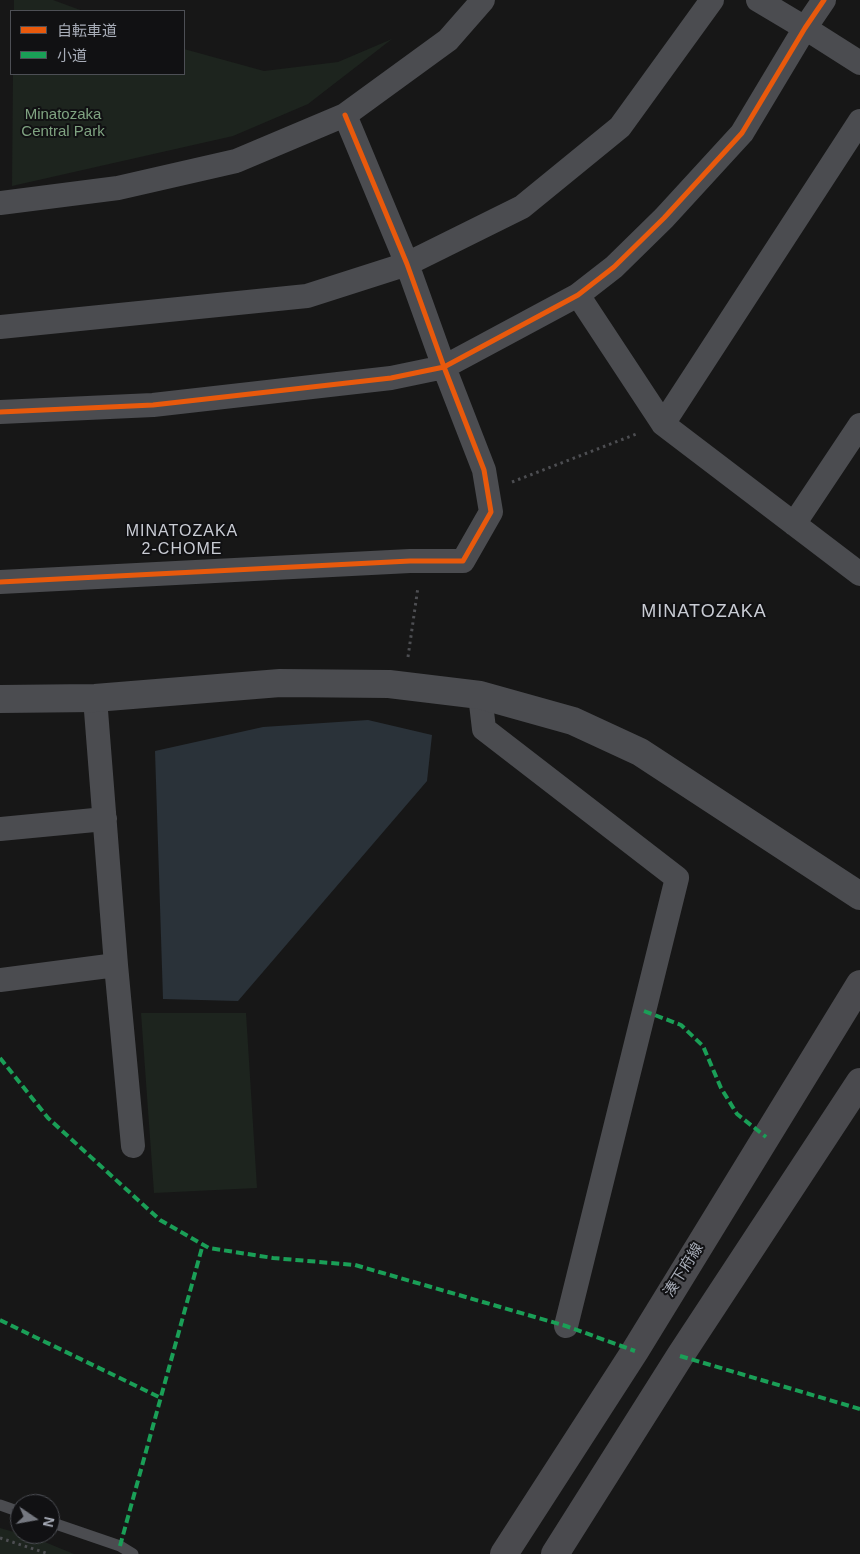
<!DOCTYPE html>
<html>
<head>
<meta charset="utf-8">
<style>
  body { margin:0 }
  #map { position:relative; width:860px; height:1554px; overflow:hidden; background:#171717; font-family:Arial,"Noto Sans JP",sans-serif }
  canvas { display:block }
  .legend { position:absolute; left:10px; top:10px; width:175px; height:65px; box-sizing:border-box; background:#111113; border:1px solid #4d4f55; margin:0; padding:6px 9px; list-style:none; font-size:15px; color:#a8adb8 }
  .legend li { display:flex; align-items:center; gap:10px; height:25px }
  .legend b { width:25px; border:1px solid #4d4f55 }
  .north { position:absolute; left:10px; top:1494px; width:50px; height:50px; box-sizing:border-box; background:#111113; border:1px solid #4d4f55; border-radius:50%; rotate:102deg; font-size:14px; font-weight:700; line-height:20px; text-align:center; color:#a8adb8 }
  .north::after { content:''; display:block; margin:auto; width:18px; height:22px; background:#757880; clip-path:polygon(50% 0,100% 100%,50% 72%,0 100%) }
</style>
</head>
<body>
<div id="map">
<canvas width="860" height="1554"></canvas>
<ul class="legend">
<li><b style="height:6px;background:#e8590c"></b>自転車道</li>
<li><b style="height:6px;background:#1a9f57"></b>小道</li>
</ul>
<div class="north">N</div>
</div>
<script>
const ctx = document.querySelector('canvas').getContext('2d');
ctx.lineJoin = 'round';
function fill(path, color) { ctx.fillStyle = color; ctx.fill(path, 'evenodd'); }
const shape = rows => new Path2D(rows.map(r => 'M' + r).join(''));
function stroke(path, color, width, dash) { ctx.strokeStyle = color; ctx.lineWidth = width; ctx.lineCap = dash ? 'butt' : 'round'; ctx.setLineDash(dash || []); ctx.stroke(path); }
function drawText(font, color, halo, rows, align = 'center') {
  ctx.font = font + ' Arial,"Noto Sans JP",sans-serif'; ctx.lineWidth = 4; ctx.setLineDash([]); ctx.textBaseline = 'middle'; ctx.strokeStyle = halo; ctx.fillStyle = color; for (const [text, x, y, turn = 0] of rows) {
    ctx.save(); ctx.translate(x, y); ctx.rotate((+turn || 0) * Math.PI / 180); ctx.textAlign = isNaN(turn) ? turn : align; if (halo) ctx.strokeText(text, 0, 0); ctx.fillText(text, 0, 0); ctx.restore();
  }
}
fill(shape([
  [14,0,53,0,83,11,14,11],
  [392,39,308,104,233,136,12,186,13,74,184,74,184,49,264,71,338,62],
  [141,1013,246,1013,257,1188,154,1193],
  [0,1528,35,1538,74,1554,0,1554]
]), '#1d241e');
fill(shape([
  [368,720,432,735,427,781,238,1001,163,999,155,751,263,727]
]), '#2a3239');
stroke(shape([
  [512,482,639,433],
  [408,657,418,587],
  [0,1538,49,1554]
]), '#4d4e52', 3, [2.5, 4]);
stroke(shape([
  [0,1505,20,1512],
  [50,1522,120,1546,133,1554]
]), '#4b4c50', 11);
stroke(shape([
  [758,0,805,28,860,63],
  [0,203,118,188,236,161,345,115,448,40,483,0],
  [578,295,663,424,860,574],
  [0,327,307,296,407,264,522,207,620,127,712,0],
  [0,412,153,405,391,378,444,367,578,295,614,267,664,218,742,133,805,28,824,0],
  [663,424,860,121],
  [794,524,860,425],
  [0,582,410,561,463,561,491,512,484,470,444,367,407,264,345,115],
  [480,695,484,729,677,878,566,1326],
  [95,698,116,965,133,1146],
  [0,829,105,819],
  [0,980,116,965]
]), '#4b4c50', 24);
stroke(shape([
  [0,699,95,698,280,683,389,684,480,695,573,721,640,752,860,896]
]), '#4b4c50', 28);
stroke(shape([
  [504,1554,635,1351,860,984],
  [555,1554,680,1356,860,1082]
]), '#4a4a4e', 28);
stroke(shape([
  [644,1011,681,1025,703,1046,721,1088,737,1114,766,1137],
  [0,1058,48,1118,160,1220,209,1248,273,1258,355,1265,566,1326,635,1351],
  [0,1320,161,1398],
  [680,1356,860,1409],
  [120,1546,203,1244]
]), '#1a9f57', 4, [8, 4]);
stroke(shape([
  [0,412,153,405,391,378,444,367,578,295,614,267,664,218,742,133,805,28,824,0],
  [0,582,410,561,463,561,491,512,484,470,444,367,407,264,345,115]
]), '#e8590c', 5);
drawText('15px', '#7fa381', '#111113', [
  ["Minatozaka",63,115],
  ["Central Park",63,132]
]);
drawText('15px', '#a8adb8', '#111113', [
  ["湊下府線",684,1270,-58]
]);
ctx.letterSpacing = '1px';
drawText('16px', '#c9ccd4', '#111113', [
  ["MINATOZAKA",182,532],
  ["2-CHOME",182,550]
]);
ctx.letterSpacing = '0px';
ctx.letterSpacing = '1px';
drawText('18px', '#c9ccd4', '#111113', [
  ["MINATOZAKA",704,612]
]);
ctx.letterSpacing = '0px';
</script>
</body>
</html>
